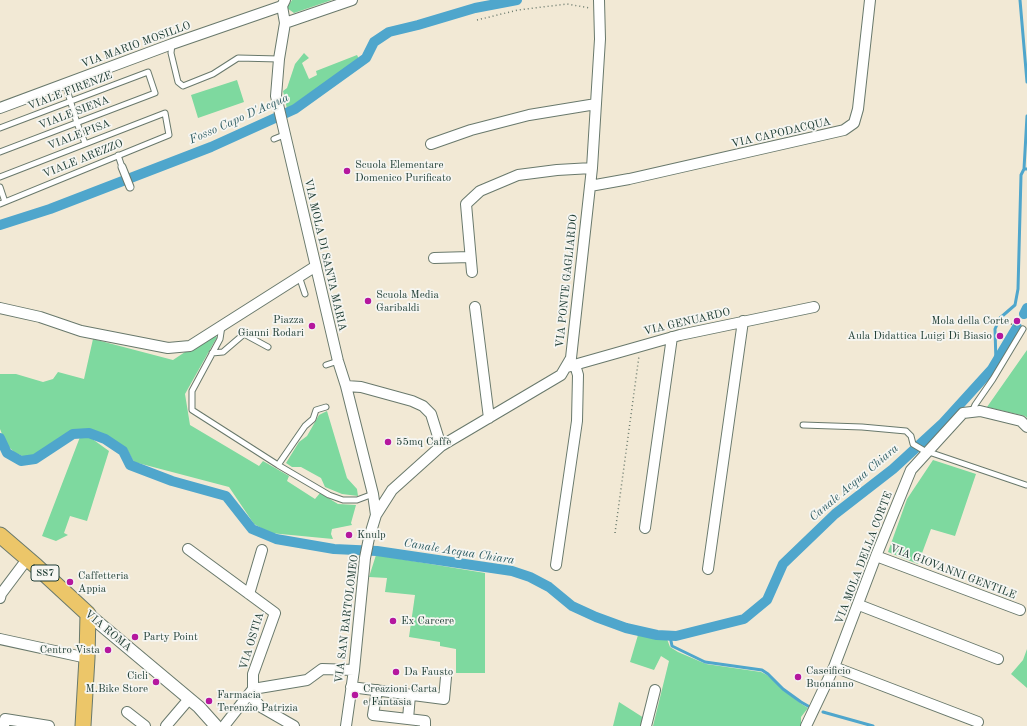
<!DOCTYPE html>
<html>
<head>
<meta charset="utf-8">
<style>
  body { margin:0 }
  canvas { display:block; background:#f2e9d5 }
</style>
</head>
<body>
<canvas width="1027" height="726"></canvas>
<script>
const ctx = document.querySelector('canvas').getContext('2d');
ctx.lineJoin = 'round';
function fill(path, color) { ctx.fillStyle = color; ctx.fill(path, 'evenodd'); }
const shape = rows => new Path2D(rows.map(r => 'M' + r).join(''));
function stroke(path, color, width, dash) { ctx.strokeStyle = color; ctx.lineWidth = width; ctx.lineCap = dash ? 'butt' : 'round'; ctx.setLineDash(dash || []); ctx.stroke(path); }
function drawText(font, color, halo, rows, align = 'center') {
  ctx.font = font + ' "Old Standard TT",serif'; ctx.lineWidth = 3.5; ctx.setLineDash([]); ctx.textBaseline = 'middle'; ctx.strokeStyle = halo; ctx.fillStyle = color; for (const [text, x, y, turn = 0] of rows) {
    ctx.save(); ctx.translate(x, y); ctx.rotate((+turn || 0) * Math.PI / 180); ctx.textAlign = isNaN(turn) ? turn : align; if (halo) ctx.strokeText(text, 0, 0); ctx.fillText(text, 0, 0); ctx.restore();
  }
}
fill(shape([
  [292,0,332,0,294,13,287,8],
  [304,53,309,58,302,63,309,79,317,75,316,71,357,55,359,59,287,109,283,91,287,88,295,64],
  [237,80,244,102,198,118,191,95],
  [212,334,217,337,185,394,190,425,259,466,263,461,289,476,287,481,315,499,320,493,338,504,356,505,351,523,352,525,332,529,331,534,333,539,270,533,254,524,229,487,134,462,127,449,106,436,88,430,72,432,52,444,34,458,25,457,15,453,6,444,0,429,0,374,16,374,43,382,53,379,58,372,84,379,93,339,173,360],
  [1027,350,1027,418,1025,416,987,407],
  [327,411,347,478,357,489,358,496,342,494,325,487,321,478,301,467,292,467,286,463,299,442,307,436,319,415],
  [80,437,91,438,109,451,87,521,70,516,64,533,68,535,56,541,42,536],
  [933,460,976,474,955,536,931,529,918,564,888,552,907,499],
  [376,555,485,573,485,673,456,673,456,649,440,646,440,642,409,637,415,595,385,592,387,578,369,577],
  [638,635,667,639,670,647,678,652,706,664,761,672,767,675,800,703,808,708,801,717,801,726,653,726,669,661,661,656,654,670,630,662],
  [1027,649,1027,688,1011,674,1023,660],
  [619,702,644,718,642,726,613,726]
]), '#7ed99f');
stroke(shape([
  [1020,0,1027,82],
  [1024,169,1027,116],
  [996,363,995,329,1000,318,1015,305,1018,289,1021,175,1024,169,1027,169],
  [670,636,672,646,705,662,762,670,768,674,783,689,801,702,808,706],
  [823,712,873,726]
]), '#4fa6cc', 3);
stroke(shape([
  [0,225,50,209,211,147,295,109,366,58,374,42,389,32,418,25,475,8,517,0],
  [1024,314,1027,308],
  [0,438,7,453,21,461,35,459,73,434,89,433,105,439,123,451,130,465,172,481,226,496,252,529,276,539,334,549,377,551,512,571,530,577,549,587,572,606,596,617,626,628,657,635,676,636,744,619,767,600,783,564,835,514,893,469,942,424,992,369,1017,327]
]), '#4fa6cc', 10);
const service = shape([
  [172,44,171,53,178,82,183,86,213,74,238,58,279,59],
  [65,83,77,123,85,143],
  [0,128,148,72,155,93,0,152],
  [274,139,284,135],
  [118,155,122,167],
  [0,177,165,113,169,135,0,204],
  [0,187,5,202],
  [299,276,305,294],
  [222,326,220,339,192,391,192,410,278,465,329,495,343,500,357,500,373,494],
  [212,353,223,352,244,334,268,347],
  [326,365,338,361],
  [972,412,975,405,993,379,1023,329],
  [803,425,862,427,906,431,911,436,913,444,923,450,1026,485],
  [278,465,305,426,313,419,316,410,326,407]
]);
const pedestrian = shape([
  [122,167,130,187]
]);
const minor = shape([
  [285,0,282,6,285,23,279,59,276,96,338,361,346,386,373,494,376,515],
  [285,23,352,0],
  [0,108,172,44,282,6],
  [431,144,471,130,529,115,596,104],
  [590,186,629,179,844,130,854,123,858,109,870,0],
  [434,258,470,257],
  [472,272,466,204,480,191,518,175,557,170,592,168],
  [475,307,489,418],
  [0,308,40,317,81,331,168,348,190,346,316,266],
  [567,367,680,335,814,307],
  [346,386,361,387,412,401,423,406,431,414,441,446],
  [645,528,672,337],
  [188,549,275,613,253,674,253,689,224,726],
  [876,556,1020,610],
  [556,565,577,421,578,375,575,365],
  [708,569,743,321],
  [249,594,262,550],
  [0,598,1,594,28,558],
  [859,605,998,659],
  [0,639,87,658],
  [834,667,978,722],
  [351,687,444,699,446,677],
  [253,689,307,680,322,669,354,670],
  [377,690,373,715,425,721,425,726],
  [249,694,261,707,294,726],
  [127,712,145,726],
  [408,719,410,695],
  [4,726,5,719,49,726],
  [166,726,189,699],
  [346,726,354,670,365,558,369,538,376,515,392,490,441,446,561,375,571,358,592,168,600,39,599,0],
  [646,726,655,690],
  [806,726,834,667,876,556,911,470,963,413,980,411,1021,421,1027,427]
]);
const tertiary = shape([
  [88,614,199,707,216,726]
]);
const primary = shape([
  [0,535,36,566,88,614,87,658,83,726]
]);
stroke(service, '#69796c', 7);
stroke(pedestrian, '#69796c', 9);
stroke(minor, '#69796c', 12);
stroke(tertiary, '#69796c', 14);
stroke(primary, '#69796c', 17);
stroke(shape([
  [477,20,518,10,567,4,590,8],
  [1011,324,1016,326],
  [615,533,639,356]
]), '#69796c', 1.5, [1, 3]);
stroke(service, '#fff', 5);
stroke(pedestrian, '#fff', 7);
stroke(minor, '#fff', 10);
stroke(tertiary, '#fff', 12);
stroke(primary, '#ecc669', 15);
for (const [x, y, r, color] of [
  [347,171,4,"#b5179e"],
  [368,301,4,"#b5179e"],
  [1017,321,4,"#b5179e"],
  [312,326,4,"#b5179e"],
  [1000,336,4,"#b5179e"],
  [388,442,4,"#b5179e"],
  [349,535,4,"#b5179e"],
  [70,582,4,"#b5179e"],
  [393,621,4,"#b5179e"],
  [135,637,4,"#b5179e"],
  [108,650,4,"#b5179e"],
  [396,672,4,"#b5179e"],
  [798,677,4,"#b5179e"],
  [156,682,4,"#b5179e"],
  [355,695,4,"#b5179e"],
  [209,701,4,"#b5179e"]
]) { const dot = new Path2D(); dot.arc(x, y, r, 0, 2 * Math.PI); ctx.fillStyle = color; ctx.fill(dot); stroke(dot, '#f6f6f2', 1.5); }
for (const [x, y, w] of [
  [45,573,28]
]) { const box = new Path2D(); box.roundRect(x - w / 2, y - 8, w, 16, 3); ctx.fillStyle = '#f6f6f2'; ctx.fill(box); stroke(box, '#1f3d34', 1); }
drawText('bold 10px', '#1f3d34', null, [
  ["SS7",45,573]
]);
drawText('11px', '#1f3d34', '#f6f6f2', [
  ["VIA MARIO MOSILLO",136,45,-20],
  ["VIALE FIRENZE",70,91,-21],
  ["VIALE SIENA",74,113,-21],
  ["VIA CAPODACQUA",781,133,-13],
  ["VIALE PISA",79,135,-21],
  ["VIALE AREZZO",83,159,-22],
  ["VIA MOLA DI SANTA MARIA",325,255,77],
  ["VIA PONTE GAGLIARDO",567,281,-84],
  ["VIA GENUARDO",687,322,-13],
  ["VIA MOLA DELLA CORTE",864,558,-69],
  ["VIA GIOVANNI GENTILE",953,572,21],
  ["VIA SAN BARTOLOMEO",347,619,-83],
  ["VIA ROMA",108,631,40],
  ["VIA OSTIA",252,641,-73]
]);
drawText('11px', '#1f3d34', '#f6f6f2', [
  ["Scuola Elementare",355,165],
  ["Domenico Purificato",355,178],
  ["Scuola Media",376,295],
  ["Garibaldi",376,308],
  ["Piazza",304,320,"right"],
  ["Gianni Rodari",304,333,"right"],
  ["Mola della Corte",1009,321,"right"],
  ["Aula Didattica Luigi Di Biasio",992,336,"right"],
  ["55mq Caffè",396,442],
  ["Knulp",357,535],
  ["Caffetteria",78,576],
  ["Appia",78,589],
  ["Ex Carcere",401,621],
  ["Party Point",143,637],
  ["Centro Vista",100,650,"right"],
  ["Caseificio",806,671],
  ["Buonanno",806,684],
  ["Da Fausto",404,672],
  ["Cicli",148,676,"right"],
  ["M.Bike Store",148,689,"right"],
  ["Creazioni Carta",363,689],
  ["e Fantasia",363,702],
  ["Farmacia",217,695],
  ["Terenzio Patrizia",217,708]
], 'left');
drawText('italic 12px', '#2d5c62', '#f6f6f2', [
  ["Fosso Capo D'Acqua",239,119,-24],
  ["Canale Acqua Chiara",854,483,-40],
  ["Canale Acqua Chiara",459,552,9]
]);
</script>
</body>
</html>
